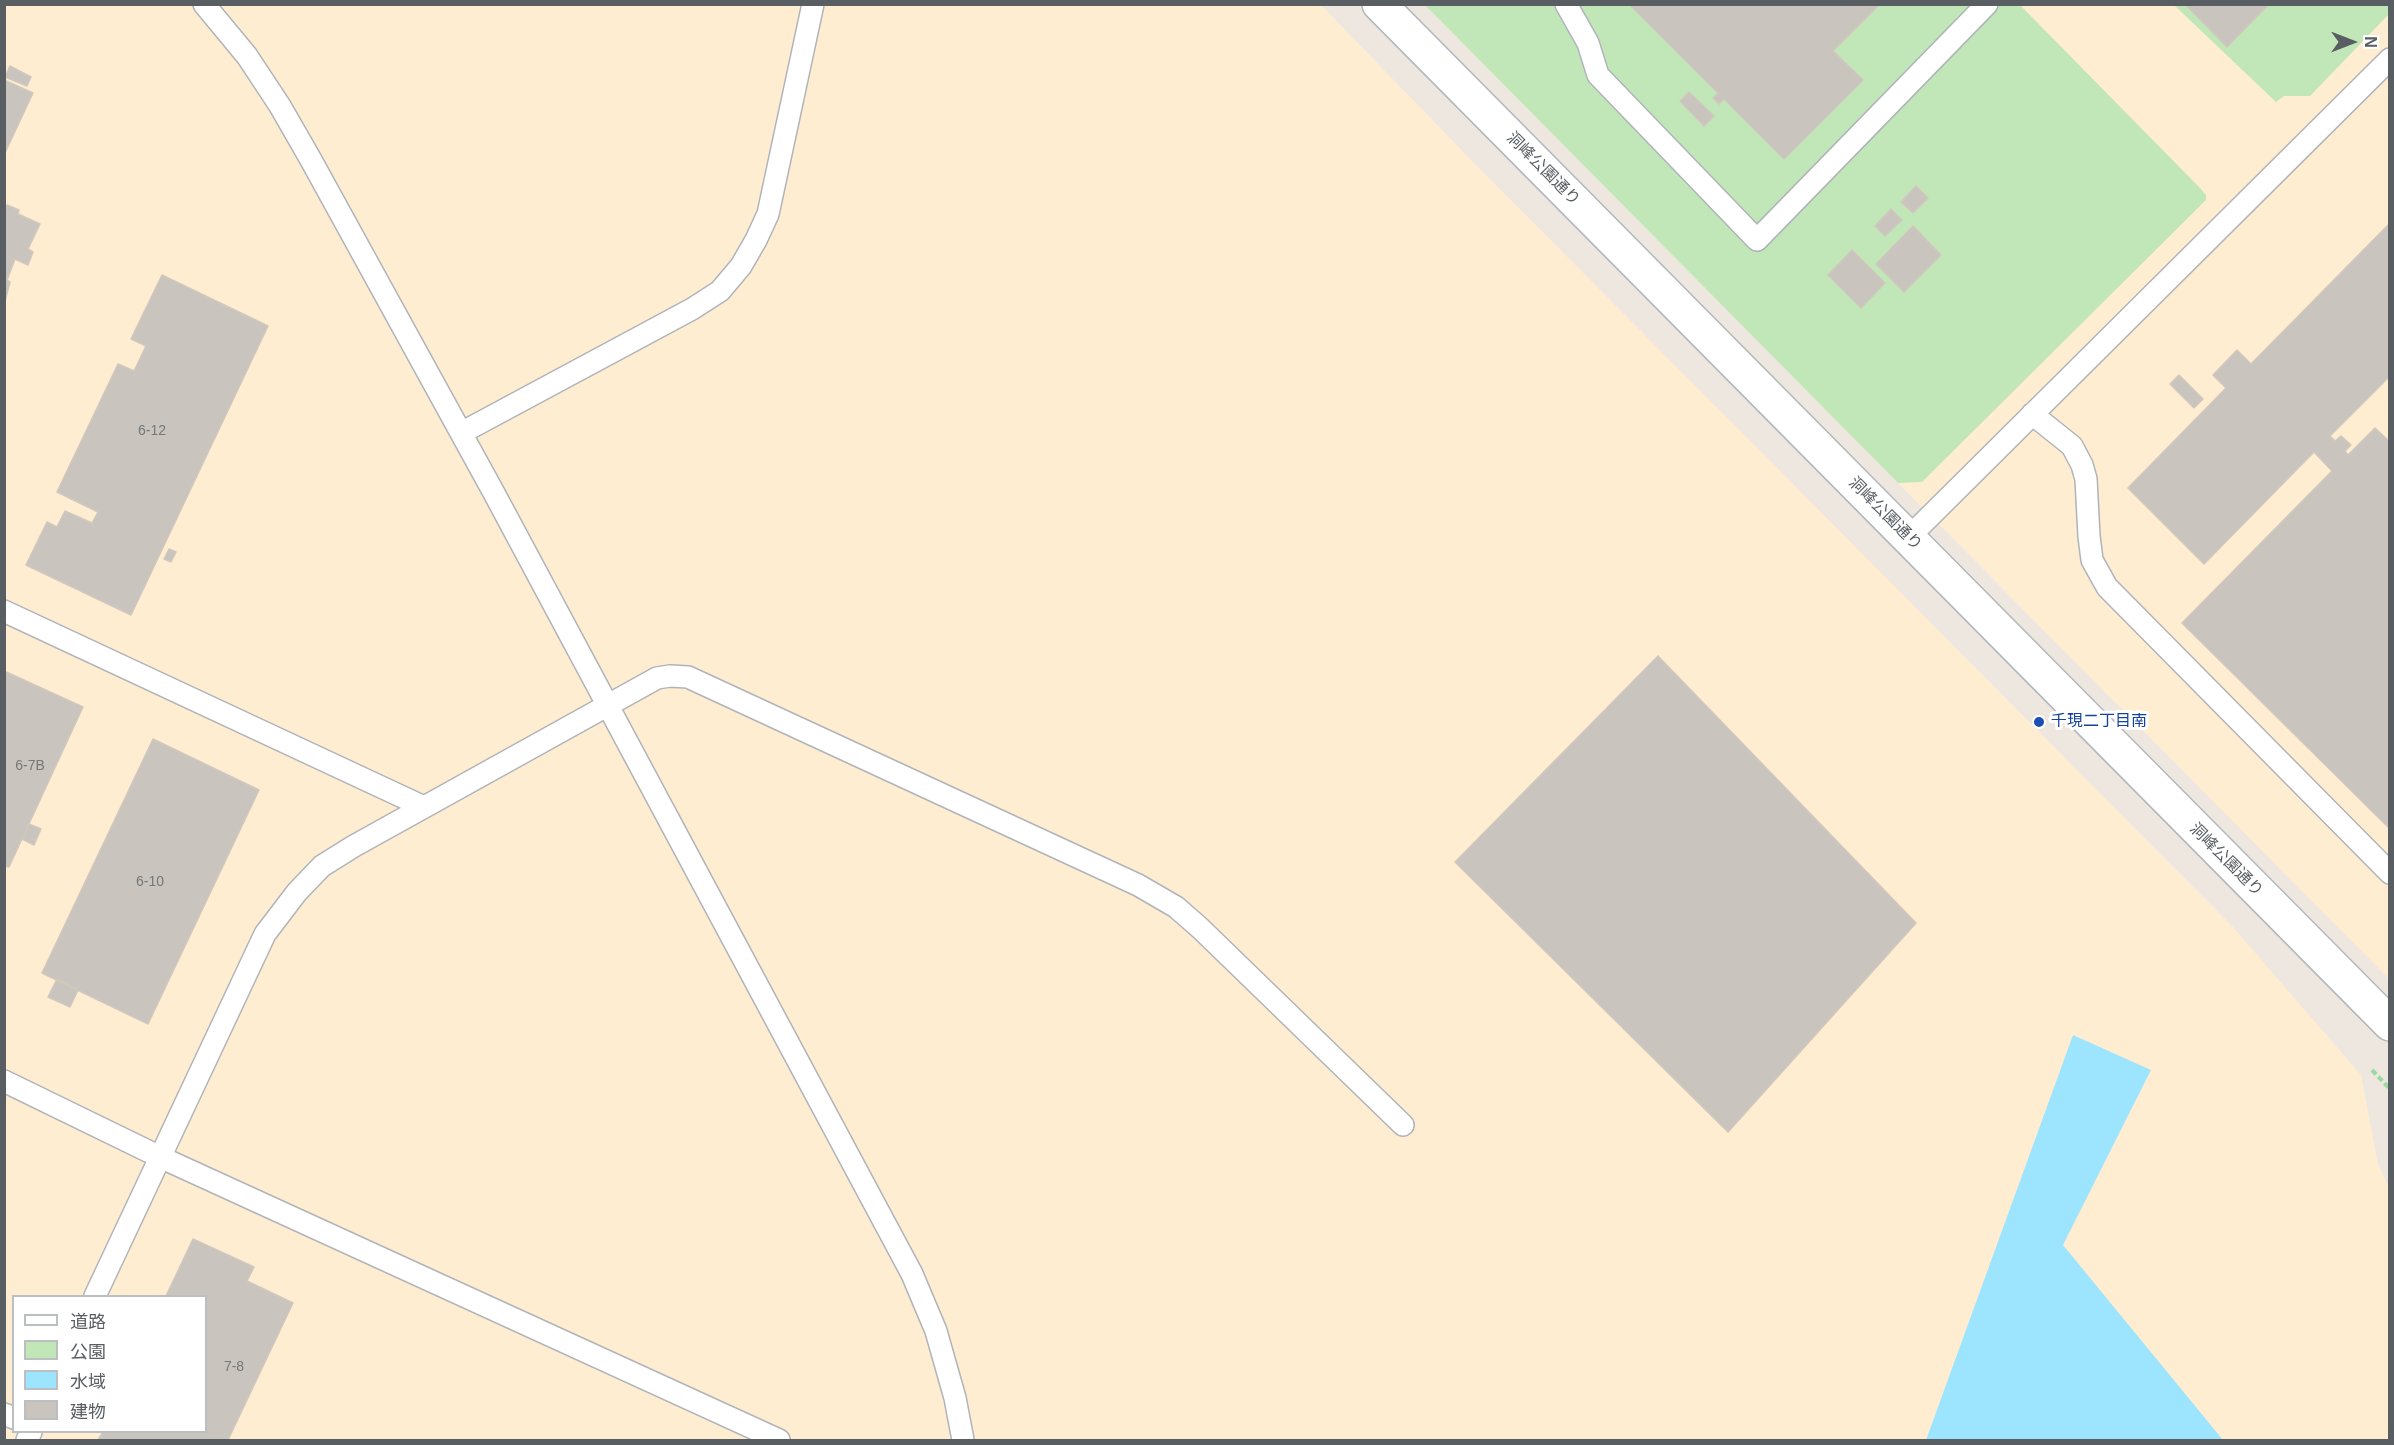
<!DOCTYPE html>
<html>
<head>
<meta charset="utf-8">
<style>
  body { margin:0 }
  #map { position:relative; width:2394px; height:1445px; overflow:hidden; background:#ede7df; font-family:Helvetica,"Noto Sans JP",sans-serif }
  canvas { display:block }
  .frame { position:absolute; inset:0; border:6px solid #585e62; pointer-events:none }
  .legend { position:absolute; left:12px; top:1295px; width:195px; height:138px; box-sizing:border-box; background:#fff; border:2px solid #bcbfc0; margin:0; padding:8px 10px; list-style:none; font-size:18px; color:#585e62 }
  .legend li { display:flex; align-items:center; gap:12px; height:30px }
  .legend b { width:30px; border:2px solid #bcbfc0 }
  .north { position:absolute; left:2322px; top:12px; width:60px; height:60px; -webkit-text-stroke:4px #fff; paint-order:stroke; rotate:90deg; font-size:16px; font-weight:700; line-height:24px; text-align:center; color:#585e62 }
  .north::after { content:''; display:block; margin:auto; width:21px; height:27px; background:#585e62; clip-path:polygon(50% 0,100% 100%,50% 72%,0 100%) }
</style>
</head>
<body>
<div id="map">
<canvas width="2394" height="1445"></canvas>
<div class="frame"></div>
<ul class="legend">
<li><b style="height:8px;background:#fff"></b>道路</li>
<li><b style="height:16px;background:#c1e7b9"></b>公園</li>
<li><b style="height:16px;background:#9de5ff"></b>水域</li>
<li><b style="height:16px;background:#c9c4be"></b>建物</li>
</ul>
<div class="north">N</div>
</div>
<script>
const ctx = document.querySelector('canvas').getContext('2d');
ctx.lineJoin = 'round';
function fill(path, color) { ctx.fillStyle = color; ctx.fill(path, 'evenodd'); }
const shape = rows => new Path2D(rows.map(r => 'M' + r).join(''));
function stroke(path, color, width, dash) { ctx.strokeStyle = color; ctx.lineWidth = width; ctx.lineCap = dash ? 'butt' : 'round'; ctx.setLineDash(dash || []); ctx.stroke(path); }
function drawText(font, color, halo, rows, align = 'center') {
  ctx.font = font + ' Helvetica,"Noto Sans JP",sans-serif'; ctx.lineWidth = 6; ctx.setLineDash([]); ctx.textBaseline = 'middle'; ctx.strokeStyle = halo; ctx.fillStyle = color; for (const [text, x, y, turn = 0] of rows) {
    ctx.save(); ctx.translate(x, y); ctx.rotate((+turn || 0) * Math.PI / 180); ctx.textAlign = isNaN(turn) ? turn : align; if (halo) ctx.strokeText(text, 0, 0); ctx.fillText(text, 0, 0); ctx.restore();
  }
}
fill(shape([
  [5,5,1321,5,1475,164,2232,926,2361,1075,2378,1164,2389,1187,2389,1440,5,1440],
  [14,1296,206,1296,206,1432,14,1432],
  [1425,5,2389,5,2389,979,1894,479]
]), '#ffedd2');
fill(shape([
  [2389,4,2390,13,2310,96,2284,96,2276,102,2174,5],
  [1425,5,2020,5,2200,188,2206,195,2206,200,1922,482,1898,483]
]), '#c1e7b9');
fill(shape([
  [2073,1035,2151,1070,2063,1245,2223,1440,1926,1440]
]), '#9de5ff');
const building = shape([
  [1629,4,1880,4,1833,51,1863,80,1784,159,1724,99,1719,104,1713,98,1718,93,1629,4],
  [2185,4,2269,4,2227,47,2185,4],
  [10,66,31,77,27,86,5,77,10,66],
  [4,80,33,93,4,155,4,80],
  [1689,92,1714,116,1704,126,1680,101,1689,92],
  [1916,186,1928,198,1913,213,1901,202,1916,186],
  [7,205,19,210,18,214,40,224,28,249,33,252,28,265,15,259,7,280,10,282,4,305,4,208,7,205],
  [1891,209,1902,220,1885,236,1875,226,1891,209],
  [2390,223,2390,376,2330,436,2335,441,2341,436,2351,445,2345,451,2348,455,2375,428,2390,442,2390,829,2182,623,2332,471,2314,452,2204,564,2128,488,2226,388,2213,375,2237,350,2251,364,2390,223],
  [1913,226,1941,255,1904,292,1876,264,1913,226],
  [1852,250,1885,283,1861,308,1828,275,1852,250],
  [162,275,268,326,131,615,26,565,47,522,57,527,65,511,92,523,98,512,57,492,118,364,134,371,146,346,131,339,162,275],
  [2179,375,2203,399,2194,408,2170,384,2179,375],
  [169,549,176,552,171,562,164,559,169,549],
  [1658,656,1916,923,1728,1132,1455,862,1658,656],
  [4,671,83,707,9,867,4,866,4,671],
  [153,739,259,790,148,1024,42,973,153,739],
  [29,824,41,829,34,845,22,839,29,824],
  [57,979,78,990,70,1007,48,997,57,979],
  [193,1239,254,1267,247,1281,293,1303,228,1440,98,1440,103,1432,206,1432,206,1296,166,1296,193,1239]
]);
fill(building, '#c9c4be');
stroke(building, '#d1c8bd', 1.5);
const lane = shape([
  [204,4,247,56,280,106,311,160,494,493,912,1274,936,1331,955,1398,963,1440],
  [1566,4,1588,43,1598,75,1757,240,1987,4],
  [2032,414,2072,446,2082,465,2086,479,2089,536,2092,560,2107,587,2390,873],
  [461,433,692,309,720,291,741,266,756,240,768,214,813,4],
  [1908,538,2390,59],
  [4,611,424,807],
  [4,1081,160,1157,779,1440],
  [95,1296,265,934,297,892,322,866,354,846,657,678,670,676,688,677,1138,885,1176,907,1200,928,1403,1125],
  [4,1414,14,1418],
  [27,1440,31,1432]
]);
const secondary = shape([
  [1379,4,2390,1024]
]);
stroke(lane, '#b0b4b8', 24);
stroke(secondary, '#b1b7bc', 36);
stroke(shape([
  [2372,1070,2390,1089]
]), '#9bd9a1', 4, [6, 3]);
stroke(lane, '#fff', 21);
stroke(secondary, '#fff', 33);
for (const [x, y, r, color] of [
  [2039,722,6,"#1a4fb4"]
]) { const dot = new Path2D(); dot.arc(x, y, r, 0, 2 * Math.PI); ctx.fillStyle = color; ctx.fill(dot); stroke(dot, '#fff', 2); }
drawText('14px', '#747879', null, [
  ["6-12",152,431],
  ["6-7B",30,766],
  ["6-10",150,882],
  ["7-8",234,1367]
]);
drawText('16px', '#585e62', '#fff', [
  ["洞峰公園通り",1543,169,45],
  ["洞峰公園通り",1885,514,45],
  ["洞峰公園通り",2226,860,45]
]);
drawText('16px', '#164399', '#fff', [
  ["千現二丁目南",2051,722]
], 'left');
</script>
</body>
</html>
